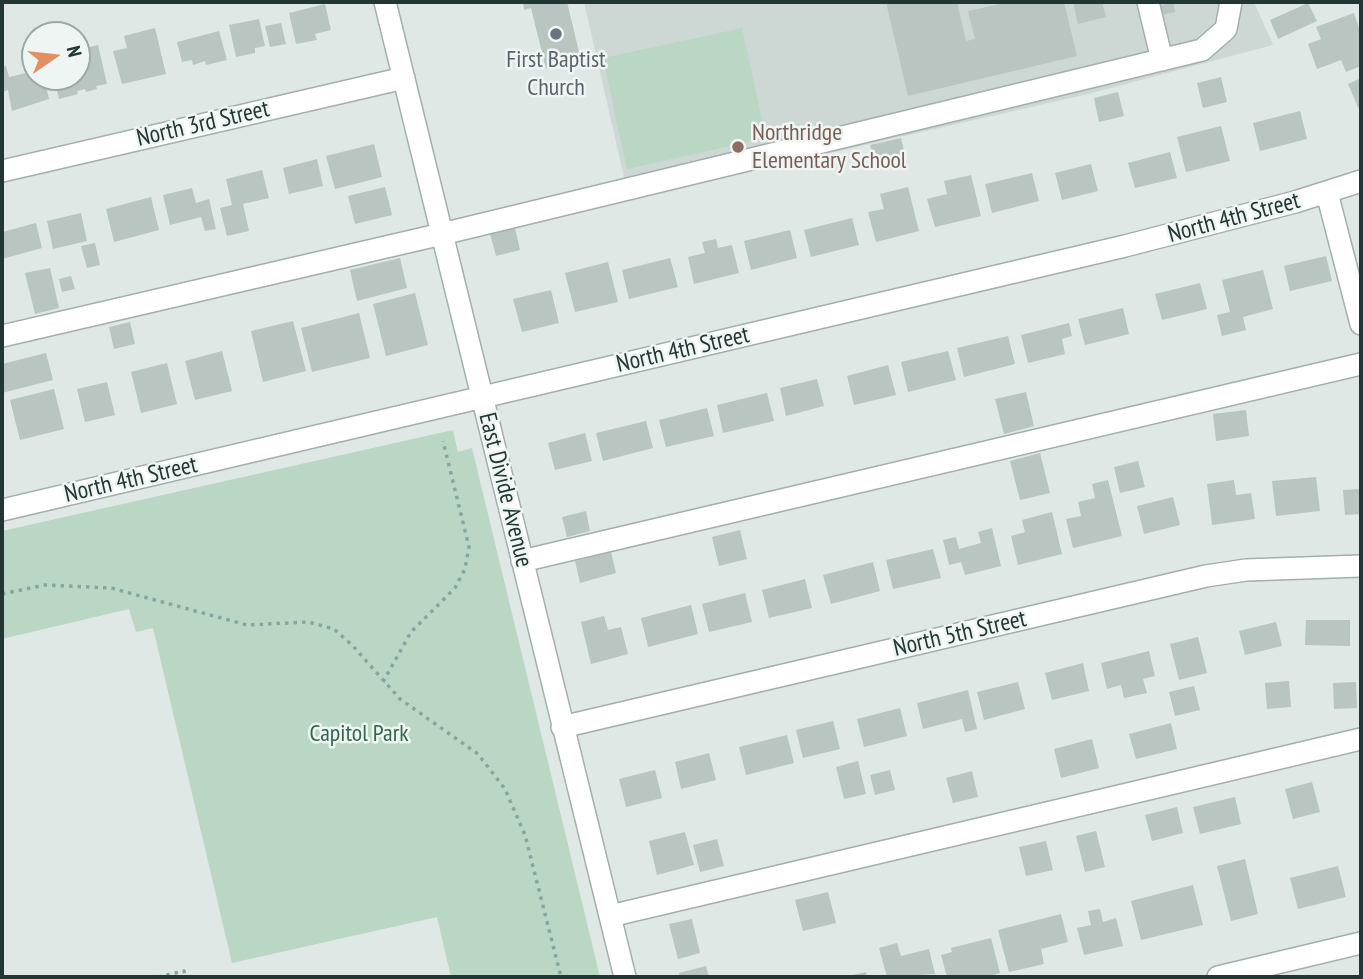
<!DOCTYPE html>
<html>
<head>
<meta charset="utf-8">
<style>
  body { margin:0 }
  #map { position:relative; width:1363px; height:979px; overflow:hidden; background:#dfe8e5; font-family:"PT Sans Narrow",sans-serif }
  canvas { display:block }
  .frame { position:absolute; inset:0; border:4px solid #223633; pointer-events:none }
  .north { position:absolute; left:21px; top:21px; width:70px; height:70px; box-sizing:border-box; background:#eff5f3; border:2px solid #9da9a6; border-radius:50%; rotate:76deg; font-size:19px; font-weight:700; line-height:28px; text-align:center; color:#223633 }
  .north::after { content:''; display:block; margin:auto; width:24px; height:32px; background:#e19064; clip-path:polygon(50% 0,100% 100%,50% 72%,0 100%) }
</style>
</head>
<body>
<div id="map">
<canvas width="1363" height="979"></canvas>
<div class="frame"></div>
<div class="north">N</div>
</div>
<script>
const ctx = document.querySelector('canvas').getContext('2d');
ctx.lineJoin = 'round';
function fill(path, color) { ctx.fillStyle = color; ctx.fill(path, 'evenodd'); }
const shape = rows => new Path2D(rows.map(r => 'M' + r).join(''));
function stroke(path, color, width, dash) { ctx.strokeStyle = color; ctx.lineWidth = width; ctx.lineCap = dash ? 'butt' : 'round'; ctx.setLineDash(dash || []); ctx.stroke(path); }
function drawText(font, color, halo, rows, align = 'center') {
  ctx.font = font + ' "PT Sans Narrow",sans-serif'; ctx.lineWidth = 5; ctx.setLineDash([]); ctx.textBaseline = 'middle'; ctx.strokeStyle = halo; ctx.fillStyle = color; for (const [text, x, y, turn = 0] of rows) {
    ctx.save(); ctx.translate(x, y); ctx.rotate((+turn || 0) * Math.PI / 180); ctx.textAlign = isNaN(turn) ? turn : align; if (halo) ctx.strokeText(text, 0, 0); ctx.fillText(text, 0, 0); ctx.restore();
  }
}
fill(shape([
  [584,2,1254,2,1273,45,1088,94,629,199]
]), '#cdd8d4');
fill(shape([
  [742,28,766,138,627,169,603,58],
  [453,430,458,452,472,448,600,977,451,977,437,917,232,963,153,628,136,632,129,609,2,639,2,531]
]), '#bad7c5');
fill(shape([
  [523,2,567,2,581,60,546,69,531,8,524,10],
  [886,2,957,2,966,41,975,39,968,11,1009,2,1064,2,1077,56,908,96],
  [1073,2,1102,2,1106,17,1078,24],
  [1173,2,1175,12,1162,15,1160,6],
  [1308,3,1317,21,1278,39,1270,20],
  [325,4,331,30,315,34,317,40,296,44,289,13],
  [1354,13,1361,34,1361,66,1346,72,1341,60,1317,69,1308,44,1321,39,1316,27],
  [259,19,265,46,255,48,255,53,236,57,229,25],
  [281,23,286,44,270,47,265,26],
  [155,28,166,74,122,84,113,51,127,48,124,36],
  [219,31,227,60,206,65,205,61,193,65,192,60,182,62,177,42],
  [98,45,107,84,96,86,97,89,86,92,85,89,77,91,78,94,59,99,54,77,77,77,77,50],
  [6,66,9,77,35,71,35,77,44,77,49,99,12,111,8,90,2,92,2,67],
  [1221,77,1227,102,1203,108,1197,83],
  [1361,78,1361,114,1348,84],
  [1118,92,1124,116,1099,122,1094,98],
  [1300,111,1307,139,1260,151,1253,123],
  [1221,126,1230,161,1186,172,1177,137],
  [901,138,907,163,876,171,870,145],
  [374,144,382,177,335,189,326,156],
  [1170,152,1177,178,1135,188,1128,163],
  [317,159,323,186,289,194,283,168],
  [1091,164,1098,191,1062,200,1055,173],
  [262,170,269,198,243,204,249,231,227,236,220,208,232,205,226,179],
  [1032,173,1039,201,992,213,985,184],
  [971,175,981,216,935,227,927,199,947,194,944,181],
  [385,187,392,215,355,224,348,196],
  [908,187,919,231,876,242,868,212,884,209,880,194],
  [192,188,196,203,209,199,216,229,205,231,201,217,170,225,163,195],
  [151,197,159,230,114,242,106,209],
  [81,213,87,241,53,249,47,221],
  [852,218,859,245,811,257,804,230],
  [36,223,42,248,2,259,2,232],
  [515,228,520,250,496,256,490,234],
  [790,230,797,258,751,270,744,241],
  [716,239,718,248,732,245,739,273,694,284,688,257,705,253,702,242],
  [95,243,100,265,87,268,81,246],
  [1326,256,1332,281,1290,291,1284,266],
  [400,258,407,288,357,301,350,270],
  [670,258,678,287,629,299,622,270],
  [608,262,618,302,575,312,565,273],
  [50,268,59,308,35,314,25,273],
  [1263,270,1273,309,1243,317,1246,330,1222,336,1217,315,1230,312,1222,280],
  [71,276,75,289,62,292,59,279],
  [1200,283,1207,309,1162,320,1155,294],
  [551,290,559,323,522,332,513,299],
  [415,293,428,345,386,356,373,304],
  [1123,308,1129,334,1085,345,1078,319],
  [359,313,370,358,312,372,301,328],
  [293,321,306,371,263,382,251,331],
  [130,322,135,344,114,349,109,327],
  [1069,323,1072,336,1062,339,1065,354,1028,363,1021,335],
  [1008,336,1015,364,964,377,957,348],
  [222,351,232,391,195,400,185,361],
  [948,351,956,380,908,392,901,362],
  [46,353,53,380,2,393,2,364],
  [167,363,177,404,141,413,131,372],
  [888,365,896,395,854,405,847,376],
  [817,379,824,406,786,416,780,388],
  [107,382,115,415,85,422,77,389],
  [54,389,64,429,20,440,10,400],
  [1026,392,1034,426,1004,434,995,399],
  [767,393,774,421,723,433,717,405],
  [707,408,714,436,666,447,659,420],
  [1246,410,1249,436,1216,441,1213,414],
  [646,421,653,448,603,461,596,433],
  [585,433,592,461,555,470,548,443],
  [1040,453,1050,493,1020,500,1010,461],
  [1138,461,1145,487,1120,493,1114,467],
  [1316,477,1320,511,1276,516,1272,481],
  [1108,480,1122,536,1073,548,1066,519,1081,516,1078,502,1095,498,1092,484],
  [1234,480,1236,495,1251,493,1255,519,1212,525,1207,484],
  [1361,489,1361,514,1345,515,1343,490],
  [1173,497,1180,525,1144,534,1137,506],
  [586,511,590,531,567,537,562,517],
  [1052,512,1062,554,1018,565,1011,536,1025,532,1022,520],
  [992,528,1001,566,965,575,961,562,949,565,943,540,956,537,959,549,981,543,978,532],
  [740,530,747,559,719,566,712,537],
  [933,549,941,578,893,589,886,560],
  [611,552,616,573,580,583,575,561],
  [873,562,880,591,831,604,823,575],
  [805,579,812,608,769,618,762,590],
  [745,593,752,622,709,632,702,604],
  [691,605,698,634,648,647,641,618],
  [604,616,608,630,621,627,628,654,591,664,581,622],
  [1306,620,1350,620,1350,646,1305,645],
  [1276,622,1282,646,1245,655,1239,631],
  [1198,637,1207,673,1179,680,1170,644],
  [1149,651,1155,676,1143,679,1147,693,1124,698,1121,685,1107,689,1101,663],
  [1083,663,1089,691,1052,700,1045,673],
  [1289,681,1291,707,1267,709,1265,683],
  [1018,682,1025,709,984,720,977,692],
  [1356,682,1357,708,1334,709,1333,683],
  [1194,686,1200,710,1175,716,1169,692],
  [968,690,977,729,965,732,962,719,923,729,917,703],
  [900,708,907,736,864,747,857,719],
  [833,721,840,749,803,758,796,730],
  [1171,723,1177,749,1136,759,1129,734],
  [787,735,794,763,746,775,739,747],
  [1092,739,1099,768,1061,778,1054,749],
  [709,753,716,780,681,789,675,762],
  [858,761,866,794,844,799,836,767],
  [655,770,662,798,626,807,619,779],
  [890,770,895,790,875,795,870,775],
  [972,771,978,797,953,803,946,778],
  [1312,782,1320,812,1293,819,1285,789],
  [1235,797,1241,824,1200,834,1193,807],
  [1177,807,1183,833,1152,841,1145,815],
  [1096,831,1105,867,1085,872,1076,836],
  [685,832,694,865,657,875,649,841],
  [717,839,724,866,700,872,693,845],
  [1046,841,1053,870,1026,876,1019,847],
  [1245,859,1258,914,1231,921,1217,866],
  [1338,866,1346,897,1298,909,1290,878],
  [1193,885,1203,925,1141,940,1131,901],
  [828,892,836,923,803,931,795,900],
  [1100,909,1103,922,1116,918,1123,946,1084,955,1077,928,1091,925,1088,911],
  [1061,914,1068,942,1041,949,1044,964,1009,972,998,930],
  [692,919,700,953,678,959,669,924],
  [991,938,1000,973,985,977,947,977,941,955,952,952,951,948],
  [897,943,901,956,929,949,935,974,887,977,879,948],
  [706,966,709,977,680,977,679,973],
  [866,972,867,977,848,977,848,976]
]), '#b8c5c1');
const minor = shape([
  [385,2,625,977],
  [1148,2,1162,60],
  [2,171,404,78],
  [1327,193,1361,324],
  [2,336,442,234,1202,50,1226,29,1231,2],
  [2,510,1125,246,1295,202,1361,181],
  [522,561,1361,364],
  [562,727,1206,576,1246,570,1361,566],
  [610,916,1361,739],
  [1218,977,1361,943]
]);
stroke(minor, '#a3afac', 24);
stroke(shape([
  [2,594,45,585,111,588,247,625,308,622,334,629,353,646,400,699,478,754,505,789,525,835,561,977],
  [383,682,411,632,455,588,465,569,469,547,443,441],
  [158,977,184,971,185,977]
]), '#83a8a0', 3.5, [3.5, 5]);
stroke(minor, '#fff', 21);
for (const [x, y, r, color] of [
  [556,34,7,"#6b7280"],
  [738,147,7,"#8d6e63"]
]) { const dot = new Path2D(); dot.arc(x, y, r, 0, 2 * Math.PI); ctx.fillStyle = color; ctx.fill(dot); stroke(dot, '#eff5f3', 2.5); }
drawText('24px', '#5b616d', '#eff5f3', [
  ["First Baptist",556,60],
  ["Church",556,88]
]);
drawText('24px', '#223633', '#eff5f3', [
  ["North 3rd Street",203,124,-13],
  ["North 4th Street",1234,218,-15],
  ["North 4th Street",683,350,-13],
  ["North 4th Street",131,480,-13],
  ["East Divide Avenue",505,490,76],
  ["North 5th Street",960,634,-13]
]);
drawText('24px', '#785e54', '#eff5f3', [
  ["Northridge",752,133],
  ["Elementary School",752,161]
], 'left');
drawText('24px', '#31684c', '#eff5f3', [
  ["Capitol Park",359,734]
]);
</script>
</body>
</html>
